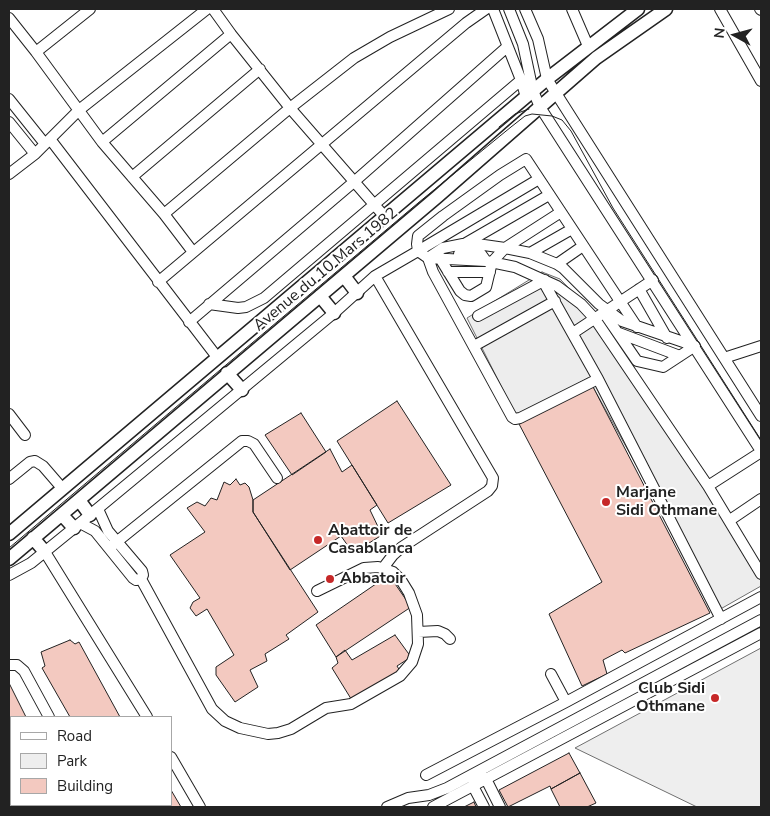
<!DOCTYPE html>
<html>
<head>
<meta charset="utf-8">
<style>
  body { margin:0 }
  #map { position:relative; width:770px; height:816px; overflow:hidden; background:#fff; font-family:"Nunito Sans",sans-serif }
  canvas { display:block }
  .frame { position:absolute; inset:0; border:10px solid #222; pointer-events:none }
  .legend { position:absolute; left:10px; top:716px; width:162px; height:90px; box-sizing:border-box; background:#fff; border:1px solid #a7a7a7; margin:0; padding:6px 9px; list-style:none; font-size:15px; color:#222 }
  .legend li { display:flex; align-items:center; gap:10px; height:25px }
  .legend b { width:25px; border:1px solid #a7a7a7 }
  .north { position:absolute; left:710px; top:10px; width:50px; height:50px; -webkit-text-stroke:4px #fff; paint-order:stroke; rotate:277deg; font-size:14px; font-weight:700; line-height:20px; text-align:center; color:#222 }
  .north::after { content:''; display:block; margin:auto; width:18px; height:22px; background:#222; clip-path:polygon(50% 0,100% 100%,50% 72%,0 100%) }
</style>
</head>
<body>
<div id="map">
<canvas width="770" height="816"></canvas>
<div class="frame"></div>
<ul class="legend">
<li><b style="height:6px;background:#fff"></b>Road</li>
<li><b style="height:14px;background:#eee"></b>Park</li>
<li><b style="height:14px;background:#f3c9c0"></b>Building</li>
</ul>
<div class="north">N</div>
</div>
<script>
const ctx = document.querySelector('canvas').getContext('2d');
ctx.lineJoin = 'round';
function fill(path, color) { ctx.fillStyle = color; ctx.fill(path, 'evenodd'); }
const shape = rows => new Path2D(rows.map(r => 'M' + r).join(''));
function stroke(path, color, width, dash) { ctx.strokeStyle = color; ctx.lineWidth = width; ctx.lineCap = dash ? 'butt' : 'round'; ctx.setLineDash(dash || []); ctx.stroke(path); }
function drawText(font, color, halo, rows, align = 'center') {
  ctx.font = font + ' "Nunito Sans",sans-serif'; ctx.lineWidth = 4; ctx.setLineDash([]); ctx.textBaseline = 'middle'; ctx.strokeStyle = halo; ctx.fillStyle = color; for (const [text, x, y, turn = 0] of rows) {
    ctx.save(); ctx.translate(x, y); ctx.rotate((+turn || 0) * Math.PI / 180); ctx.textAlign = isNaN(turn) ? turn : align; if (halo) ctx.strokeText(text, 0, 0); ctx.fillText(text, 0, 0); ctx.restore();
  }
}
const green = shape([
  [761,648,761,807,697,807,575,748,761,648]
]);
fill(green, '#eee');
stroke(green, '#6f6f6f', 1);
const parking = shape([
  [542,272,560,279,597,317,761,578,761,586,717,611,588,378,517,418,467,318,542,272]
]);
fill(parking, '#ededed');
stroke(parking, '#6f6f6f', 1);
const building = shape([
  [591,383,710,613,625,653,622,650,603,660,607,674,582,686,549,614,602,582,518,422,591,383],
  [397,401,451,485,388,523,337,441,397,401],
  [301,413,326,452,292,475,265,435,301,413],
  [330,449,342,472,352,465,377,505,370,510,382,535,353,553,341,536,290,570,253,512,253,500,330,449],
  [236,479,240,485,245,483,249,487,253,500,253,512,318,612,286,635,289,639,265,654,267,661,250,670,258,687,235,702,216,675,216,667,234,655,207,609,196,616,190,608,193,602,200,598,170,555,205,532,187,508,197,502,205,506,211,498,217,500,224,482,230,485,236,479],
  [389,575,411,607,336,657,316,625,389,575],
  [395,635,411,657,397,666,400,671,353,702,332,668,338,663,336,657,345,650,352,660,395,635],
  [70,640,75,644,79,642,120,717,70,717,42,668,45,666,41,652,70,640],
  [9,683,26,717,11,717,11,727,9,722,9,683],
  [569,753,580,773,551,789,550,786,508,807,499,790,569,753],
  [580,773,596,803,587,807,560,807,551,789,580,773],
  [171,790,181,807,164,807,163,805,171,805,171,790],
  [474,802,476,807,464,807,474,802],
  [111,805,129,805,131,807,112,807,111,805]
]);
fill(building, '#f3c9c0');
stroke(building, '#222', 1);
const minor = shape([
  [213,9,231,34,290,108,385,217],
  [493,9,521,80,526,97],
  [509,9,523,44,533,91,540,107,761,451],
  [525,9,538,39,547,79,761,416],
  [572,9,588,46],
  [720,9,761,81],
  [760,9,761,10],
  [9,18,36,52,102,142,164,214,193,252],
  [36,52,90,9],
  [9,99,45,144],
  [9,122,35,154],
  [50,139,79,110,207,9],
  [102,142,231,34],
  [9,174,35,154,50,139,217,357],
  [132,177,260,69],
  [539,179,418,251,417,244,418,236,443,216,500,175,526,159,637,327],
  [164,214,290,108,354,58,390,37,449,9],
  [466,243,549,195],
  [530,253,572,229],
  [459,254,481,254,486,261],
  [428,258,486,261,515,267,557,286,581,304,595,319,708,486,761,574],
  [428,258,443,248,463,244,477,244,505,248,561,212],
  [441,260,460,291,465,295,471,296,486,287,492,262,505,248,530,253,557,264,563,268,599,304,622,321,695,346,663,367,637,361,604,313],
  [557,264,583,246],
  [448,272,490,272],
  [375,276,493,478,492,486,488,491,402,547,393,555,383,568],
  [543,281,598,379,721,619],
  [158,282,466,23,486,9],
  [639,289,667,338],
  [209,304,238,308,246,307,264,298,521,80],
  [478,316,545,280],
  [189,322,355,181,507,47],
  [573,333,653,280],
  [619,333,680,356],
  [474,346,555,301],
  [724,358,761,346],
  [9,414,25,435],
  [9,479,30,462,35,461,43,466,62,488],
  [708,486,761,452],
  [98,509,108,531,142,571,143,575,141,579,212,709,225,721,240,728,268,734,278,733,291,729,326,708,351,704,400,676,412,662,418,644,417,615,409,593,401,580,393,572,378,567,364,568,317,591],
  [730,520,761,499],
  [80,523,95,531,133,578,136,580,141,579],
  [109,548,242,441,248,441,254,444,277,478],
  [45,552,147,717],
  [9,575,31,563,90,515,334,313,375,276,418,251,428,258,433,272,512,417,515,419,520,418,598,379],
  [418,632,438,631,445,634,450,639],
  [9,665,17,665,24,671,49,717],
  [551,674,566,702],
  [9,739,11,744],
  [171,757,200,807],
  [426,775,566,702,761,597],
  [480,776,486,779,500,807],
  [474,781,473,786,484,807],
  [42,805,43,807],
  [97,805,98,807],
  [387,807,408,798,429,795,447,788,761,620],
  [433,807,761,633]
]);
const major = shape([
  [344,276,357,293],
  [320,296,334,313],
  [227,373,242,390],
  [79,500,90,515],
  [62,515,74,528],
  [9,534,547,79,638,9],
  [33,538,45,552],
  [9,559,437,197,596,58,666,9]
]);
stroke(minor, '#222', 12);
stroke(major, '#222', 15);
stroke(minor, '#fff', 10);
stroke(major, '#fff', 12);
stroke(shape([
  [499,127,515,114,529,109],
  [9,548,418,203,511,127,525,116,532,114,552,116,562,120,571,131,613,208,761,440]
]), '#222', 1);
for (const [x, y, r, color] of [
  [606,502,5,"#c62828"],
  [318,540,5,"#c62828"],
  [330,579,5,"#c62828"],
  [715,698,5,"#c62828"]
]) { const dot = new Path2D(); dot.arc(x, y, r, 0, 2 * Math.PI); ctx.fillStyle = color; ctx.fill(dot); stroke(dot, '#fff', 2); }
drawText('16px', '#222', '#fff', [
  ["Avenue du 10 Mars 1982",326,270,-40]
]);
drawText('bold 16px', '#222', '#fff', [
  ["Marjane",616,493],
  ["Sidi Othmane",616,511],
  ["Abattoir de",328,531],
  ["Casablanca",328,549],
  ["Abbatoir",340,579],
  ["Club Sidi",705,689,"right"],
  ["Othmane",705,707,"right"]
], 'left');
</script>
</body>
</html>
